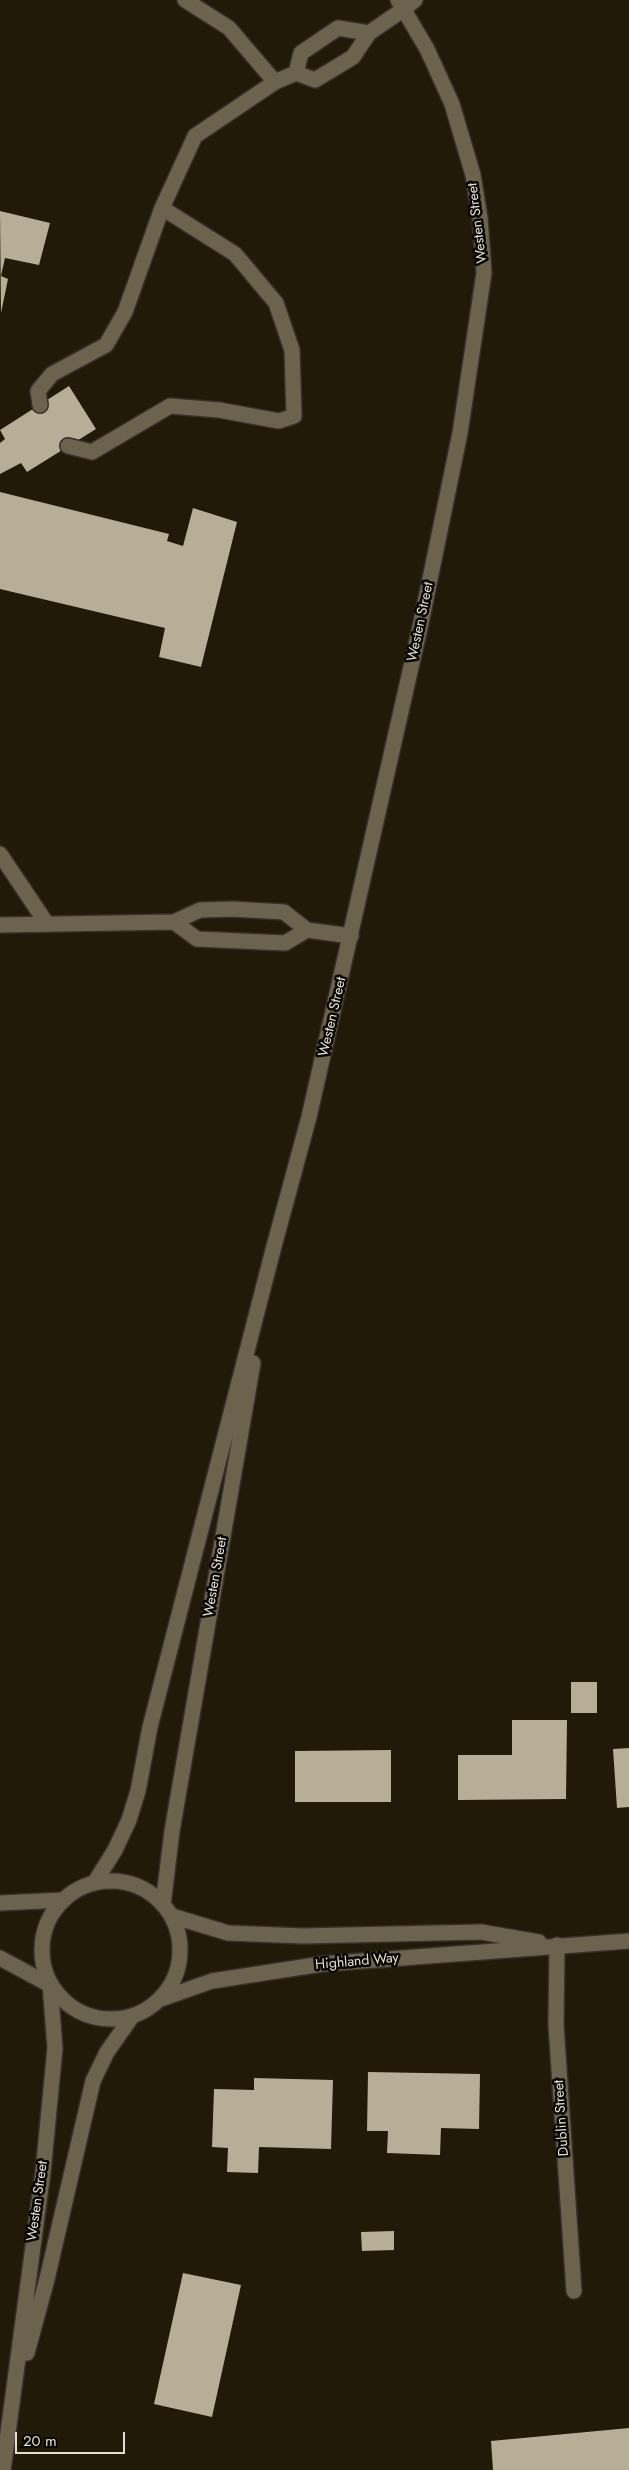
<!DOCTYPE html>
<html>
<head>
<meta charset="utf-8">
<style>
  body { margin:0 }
  #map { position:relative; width:629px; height:2470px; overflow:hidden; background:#221a09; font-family:Jost,sans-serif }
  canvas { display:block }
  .scale { position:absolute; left:15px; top:2432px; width:110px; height:22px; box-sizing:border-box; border:2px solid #e3ded3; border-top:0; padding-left:6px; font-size:15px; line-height:18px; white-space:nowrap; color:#e3ded3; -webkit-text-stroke:4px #090602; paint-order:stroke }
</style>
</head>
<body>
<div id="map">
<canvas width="629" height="2470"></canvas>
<div class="scale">20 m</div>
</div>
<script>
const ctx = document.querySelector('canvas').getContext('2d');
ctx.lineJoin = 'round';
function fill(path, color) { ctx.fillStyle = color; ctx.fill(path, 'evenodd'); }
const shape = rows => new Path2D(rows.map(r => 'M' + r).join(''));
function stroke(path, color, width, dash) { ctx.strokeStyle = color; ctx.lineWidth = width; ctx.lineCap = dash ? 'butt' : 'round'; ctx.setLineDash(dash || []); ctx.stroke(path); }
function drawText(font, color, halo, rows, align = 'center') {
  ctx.font = font + ' Jost,sans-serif'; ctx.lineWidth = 5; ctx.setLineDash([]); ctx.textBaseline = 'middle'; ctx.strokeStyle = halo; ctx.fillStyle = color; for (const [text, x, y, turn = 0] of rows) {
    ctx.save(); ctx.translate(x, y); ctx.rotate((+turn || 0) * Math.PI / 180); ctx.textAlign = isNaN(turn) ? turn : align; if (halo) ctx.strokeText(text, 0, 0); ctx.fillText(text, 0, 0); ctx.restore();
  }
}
fill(shape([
  [0,211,50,223,39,265,5,258,1,276,8,279,1,313],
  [69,386,96,429,27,472,21,463,0,474,0,443,5,439,0,430],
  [0,492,169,534,167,541,183,546,193,508,237,522,201,667,159,657,165,628,0,589],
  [571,1682,597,1682,597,1713,571,1713],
  [512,1720,567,1720,566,1799,458,1800,458,1755,512,1755],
  [629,1748,629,1807,617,1808,613,1749],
  [391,1750,391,1802,295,1802,295,1751],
  [368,2072,480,2074,479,2129,441,2128,440,2155,387,2153,388,2131,367,2131],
  [254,2078,333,2080,331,2149,259,2147,258,2173,227,2172,228,2148,212,2147,214,2089,254,2090],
  [394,2231,394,2250,362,2251,361,2232],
  [183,2273,241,2285,212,2417,154,2404],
  [629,2428,629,2470,493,2470,491,2441]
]), '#b7ae98');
const service = shape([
  [185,0,229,28,275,82],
  [369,33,338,28,301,53,296,73,315,80,353,57,369,33,404,9],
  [40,405,38,391,52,374,106,345,125,312,162,208,195,136,275,82,296,73],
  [68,446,92,452,170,406,219,410,279,421,294,416,292,350,276,303,235,254,162,208],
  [0,854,47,924],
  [174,922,197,939,285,943,307,930],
  [0,925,174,922,200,910,232,909,284,912,307,930,351,936]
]);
const minor = shape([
  [404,9,415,0],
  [0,1903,63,1900],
  [557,1945,556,2025,574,2291],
  [0,1958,50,1985]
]);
const tertiary = shape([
  '42 1950a69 69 0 1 1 138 0a69 69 0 1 1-138 0Z',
  [95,1882,115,1850,129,1820,138,1791,150,1727,273,1250,309,1117,421,623,460,433,484,273,480,218,473,175,452,104,427,49,398,0],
  [163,1905,172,1831,253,1363],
  [172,1916,228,1933,303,1936,481,1932,539,1942],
  [161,1999,212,1981,322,1964,629,1941],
  [27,2353,47,2279,93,2081,107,2052,131,2018],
  [3,2470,43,2172,55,2048,50,1985]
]);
stroke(service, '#36302a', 18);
stroke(minor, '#36302a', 18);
stroke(tertiary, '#36302a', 18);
stroke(service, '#6c634f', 15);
stroke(minor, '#6c634f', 15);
stroke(tertiary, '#6c634f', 15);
drawText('14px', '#e3ded3', '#090602', [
  ["Westen Street",478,223,-97],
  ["Westen Street",421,622,-78],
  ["Westen Street",333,1017,-77],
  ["Westen Street",216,1577,-80],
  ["Highland Way",357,1962,-5],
  ["Dublin Street",562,2118,-94],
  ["Westen Street",38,2201,-82]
]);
</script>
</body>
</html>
